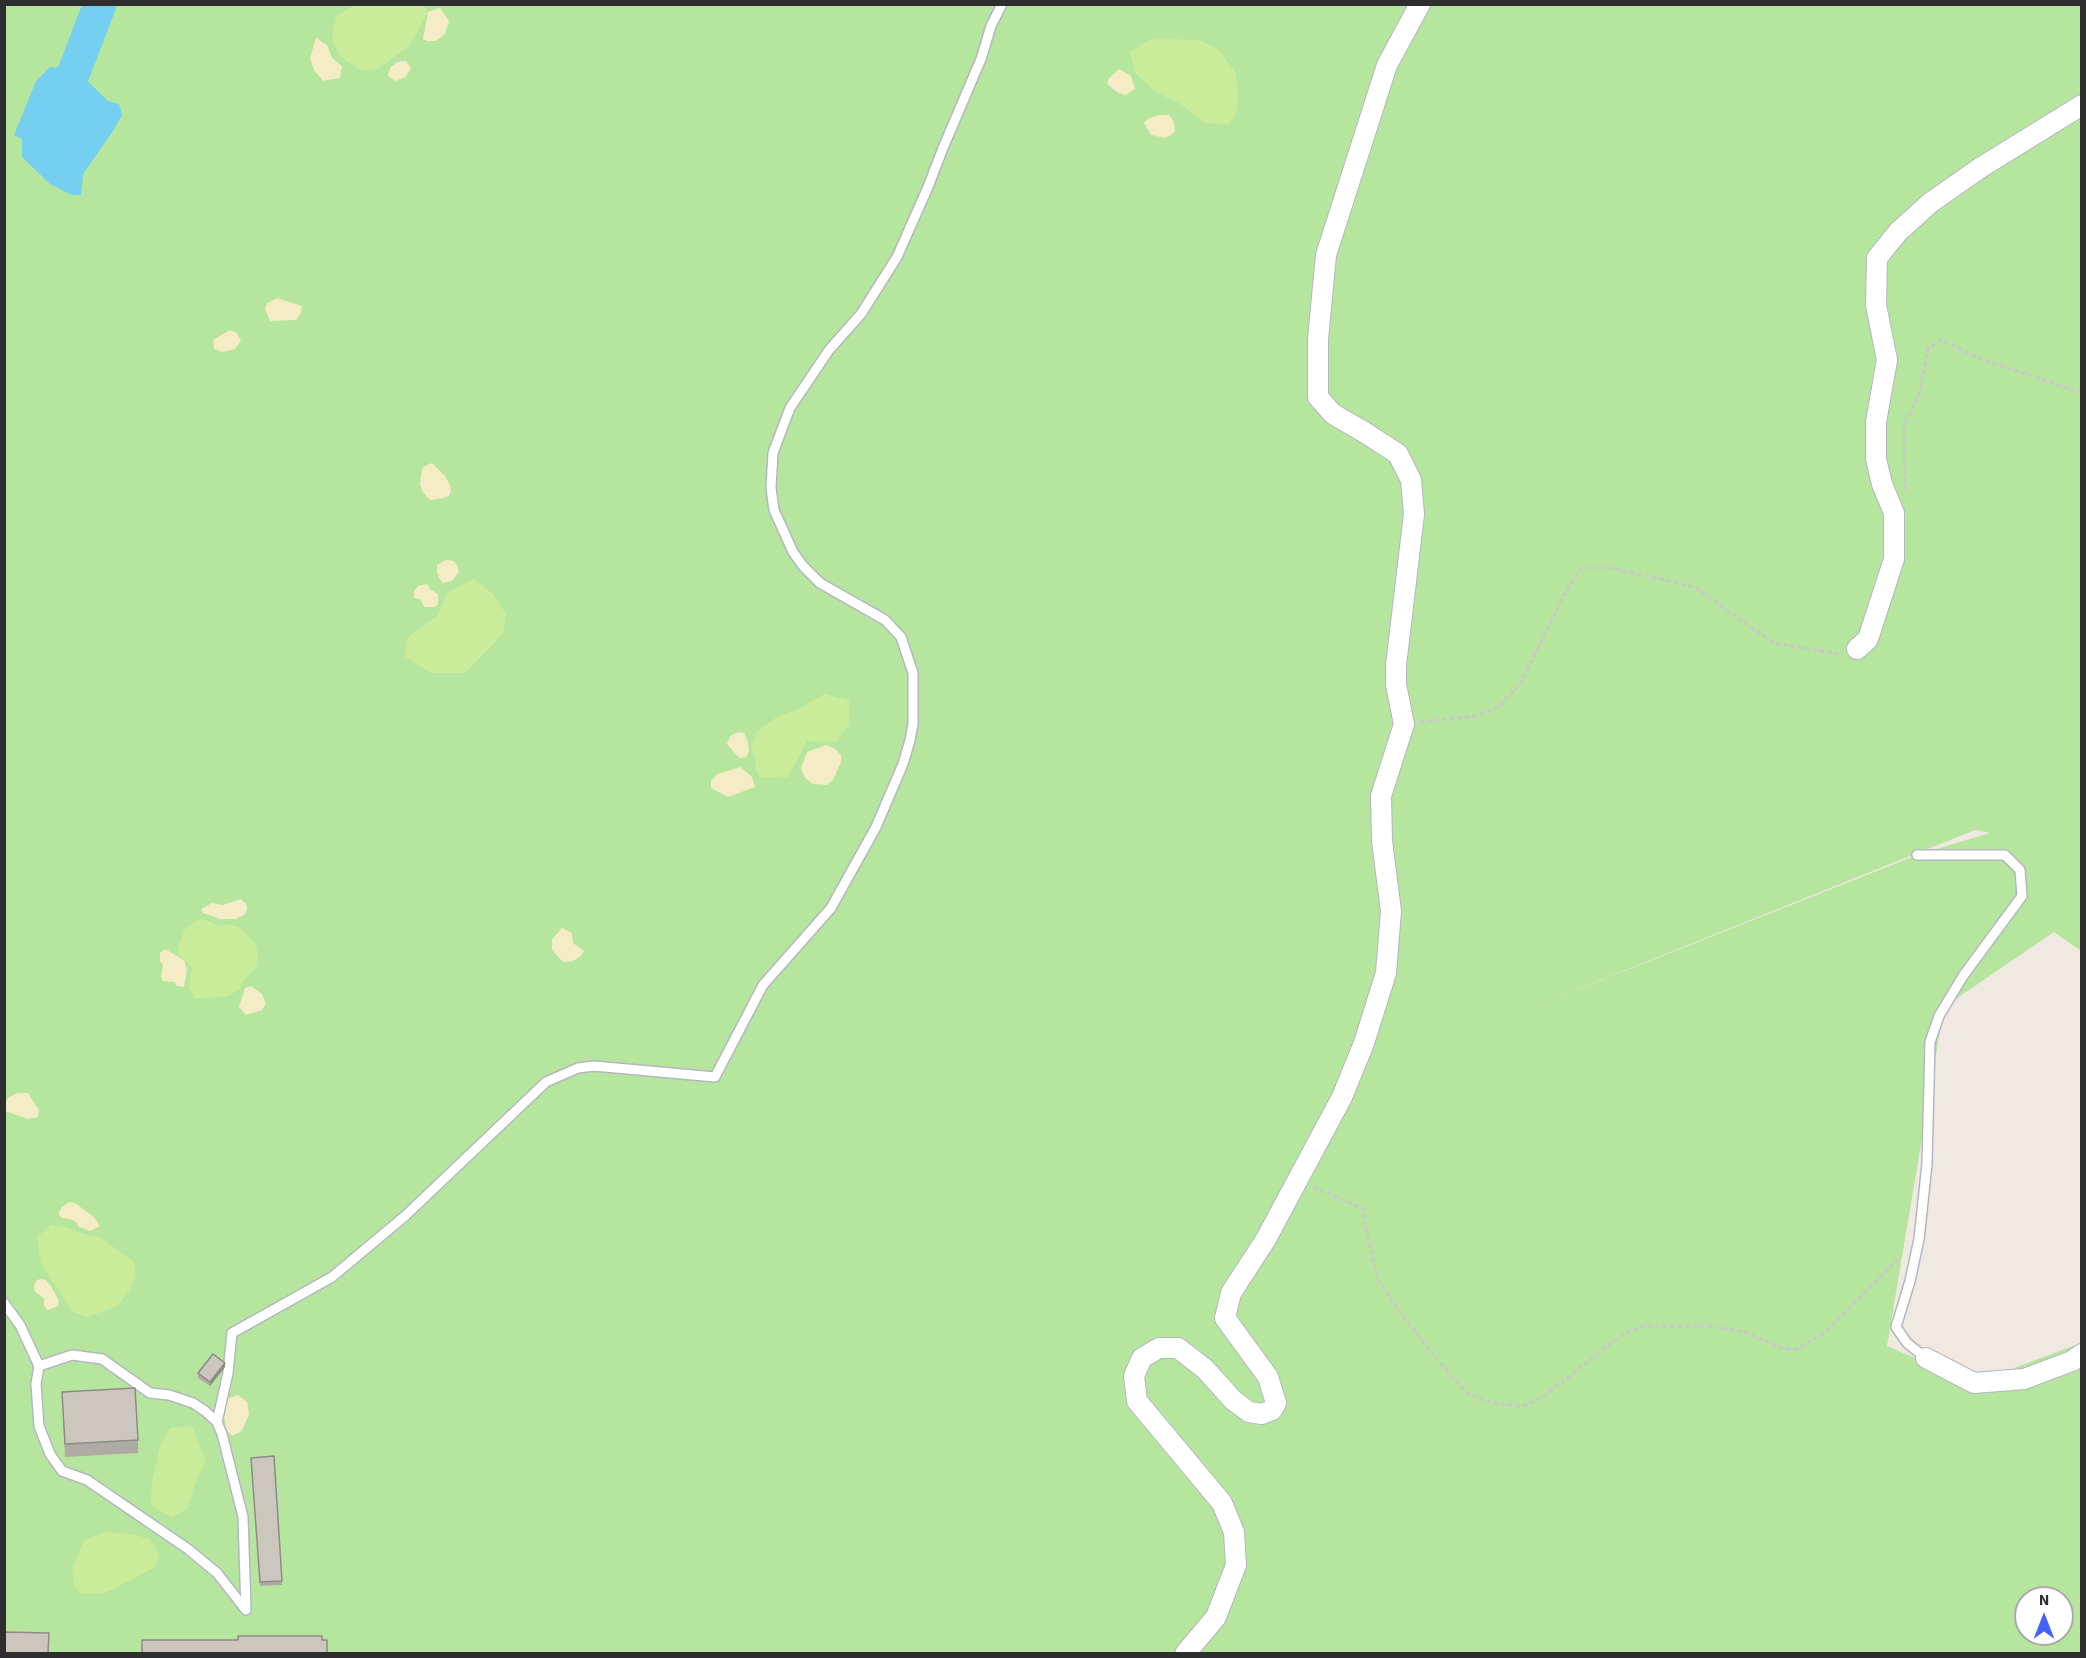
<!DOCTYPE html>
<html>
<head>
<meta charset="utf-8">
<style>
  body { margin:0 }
  #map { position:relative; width:2086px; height:1658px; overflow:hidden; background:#efe9e1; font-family:"Source Sans 3",sans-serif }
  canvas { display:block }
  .frame { position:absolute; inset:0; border:6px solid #2e2e2e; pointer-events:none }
  .north { position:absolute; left:2014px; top:1586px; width:60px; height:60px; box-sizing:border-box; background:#fff; border:2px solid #ababab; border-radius:50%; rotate:0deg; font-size:16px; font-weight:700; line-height:24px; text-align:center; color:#2e2e2e }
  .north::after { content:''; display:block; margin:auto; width:21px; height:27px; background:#4264fb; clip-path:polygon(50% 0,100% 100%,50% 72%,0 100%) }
</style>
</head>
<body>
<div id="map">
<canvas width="2086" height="1658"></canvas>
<div class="frame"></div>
<div class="north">N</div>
</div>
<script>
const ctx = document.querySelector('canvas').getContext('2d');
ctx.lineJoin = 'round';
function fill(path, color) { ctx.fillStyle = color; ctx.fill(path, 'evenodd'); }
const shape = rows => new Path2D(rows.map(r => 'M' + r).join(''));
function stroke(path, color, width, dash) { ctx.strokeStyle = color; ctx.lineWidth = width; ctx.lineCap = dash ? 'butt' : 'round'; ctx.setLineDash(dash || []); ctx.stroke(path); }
fill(shape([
  [5,5,2081,5,2081,951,2054,932,1944,1007,1887,1346,1974,1383,2081,1343,2081,1653,5,1653],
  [1975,830,1990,833,1917,855,1526,1010],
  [2026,1598,2062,1598,2062,1634,2026,1634]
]), '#b6e59e');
fill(shape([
  [440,8,449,21,445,34,436,41,427,41,423,39,428,12],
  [316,38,327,45,332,58,342,66,340,78,323,81,314,70,310,58],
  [406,61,411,68,406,77,395,81,388,76,390,68,397,62],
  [1119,69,1131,76,1135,89,1126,95,1118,93,1107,84,1109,78],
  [1159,115,1169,115,1174,122,1175,132,1166,138,1151,135,1144,123,1149,118],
  [277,298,302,306,301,313,296,320,270,321,265,309,267,303],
  [230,330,237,333,241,341,235,349,222,352,214,349,213,340],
  [432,463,445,476,450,485,451,491,449,496,444,498,430,500,422,491,420,484,422,469,425,466],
  [446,560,453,561,457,565,459,572,452,581,442,583,437,573,437,565],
  [427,584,431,590,438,594,438,604,434,607,424,607,421,600,414,598,414,591,418,586],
  [738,732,744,733,748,742,749,752,746,757,739,758,727,744,730,736],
  [826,745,834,748,841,755,841,762,833,780,827,785,813,784,805,778,801,768,807,752],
  [741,767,752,777,755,787,728,797,711,788,711,781,717,774],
  [241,899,246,904,247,910,244,915,236,919,220,919,203,913,201,909,212,903,222,905],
  [562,928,572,933,573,943,584,951,581,956,573,961,563,962,552,950,552,939],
  [165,949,184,960,187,970,184,987,176,986,175,982,162,981,161,976,163,965,160,961,160,953],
  [251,986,262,994,266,1004,262,1010,246,1015,239,1007,245,988],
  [18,1093,28,1093,39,1110,38,1117,28,1119,5,1111,5,1102,9,1097],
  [69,1202,75,1203,94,1217,100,1226,90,1231,79,1227,76,1222,70,1219,62,1218,58,1214,62,1207],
  [40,1279,46,1280,51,1286,59,1301,58,1306,48,1310,44,1306,44,1298,35,1292,34,1287,36,1281],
  [238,1395,247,1402,249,1414,242,1431,232,1436,226,1429,224,1416,227,1399]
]), '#f3ecc5');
fill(shape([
  [354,5,424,5,428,12,410,45,381,67,373,70,360,70,341,57,334,45,332,34,337,15],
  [1159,39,1199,40,1219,50,1236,73,1238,95,1236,115,1229,124,1205,123,1180,104,1156,92,1135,73,1130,52,1148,40],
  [474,579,492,593,506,614,503,634,465,673,431,673,404,656,407,638,438,615,447,593],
  [824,694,849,700,849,724,836,742,807,741,788,777,761,778,756,771,755,758,751,748,757,731,777,717,799,709],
  [201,918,219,926,228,924,241,928,254,942,258,953,256,968,245,979,239,990,228,996,195,999,189,989,192,968,178,953,179,944,185,929],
  [51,1225,66,1227,84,1234,100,1237,134,1262,136,1277,127,1294,117,1306,87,1317,73,1312,41,1264,37,1237],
  [192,1426,206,1462,197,1478,187,1509,171,1517,151,1506,152,1481,160,1446,170,1428],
  [106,1532,132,1534,149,1539,159,1553,155,1567,112,1590,99,1594,81,1594,74,1585,72,1570,84,1540]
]), '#c9ec9a');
fill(shape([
  [50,67,70,69,80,74,108,101,119,104,122,115,113,131,83,174,81,195,72,195,50,184,22,157,22,139,14,135,36,81]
]), '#75cff0');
stroke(shape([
  [74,72,100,4]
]), '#75cff0', 33);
const service = shape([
  [1917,855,2005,855,2020,870,2022,896,1963,976,1939,1016,1930,1042,1927,1164,1919,1239,1910,1281,1896,1327,1907,1343,1926,1358],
  [4,1303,20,1325,39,1366,36,1384,39,1426,50,1454,62,1471,87,1480,188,1549,217,1573,246,1610,243,1517,222,1434,217,1422,205,1411,193,1403,169,1395,150,1393,102,1359,72,1355,39,1366],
  [217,1422,228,1373,232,1333,332,1277,405,1216,546,1082,578,1068,594,1066,715,1077,763,985,831,908,876,827,903,764,910,740,913,724,913,673,901,637,885,620,820,583,803,566,793,552,774,510,771,488,773,453,790,408,829,350,861,314,897,257,928,187,943,148,981,59,991,26,1002,4]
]);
const minor = shape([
  [1857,649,1868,639,1894,559,1894,513,1882,484,1876,459,1876,422,1887,360,1876,305,1877,258,1898,232,1930,203,1980,168,2082,105],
  [1926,1358,1974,1383,2024,1379,2072,1361,2082,1354],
  [1185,1654,1216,1617,1236,1565,1234,1532,1222,1503,1137,1401,1134,1376,1142,1358,1159,1348,1178,1348,1205,1369,1233,1400,1249,1412,1262,1414,1272,1410,1276,1403,1268,1377,1225,1318,1231,1293,1266,1239,1342,1097,1364,1043,1386,973,1391,911,1382,841,1381,796,1404,724,1396,685,1396,665,1414,514,1411,480,1398,454,1364,432,1333,414,1318,397,1318,339,1326,255,1387,65,1420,4]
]);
stroke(service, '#b4b7c1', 12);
stroke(minor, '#b4b7c1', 22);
stroke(shape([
  [1905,490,1904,426,1919,395,1928,349,1941,340,1979,358,2082,393],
  [1420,722,1476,716,1499,707,1521,683,1566,591,1582,568,1611,568,1666,580,1696,588,1774,643,1839,654],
  [1313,1187,1364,1209,1365,1227,1378,1280,1406,1321,1453,1378,1470,1395,1491,1402,1517,1406,1528,1405,1547,1394,1623,1334,1645,1326,1711,1326,1745,1332,1784,1349,1798,1349,1825,1332,1900,1257]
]), '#c9c9c9', 3, [4.5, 3]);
stroke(service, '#fff', 9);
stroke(minor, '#fff', 20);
fill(shape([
  [225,1367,210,1386,198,1378,198,1373],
  [62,1392,138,1440,138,1453,65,1457],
  [251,1458,282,1581,282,1585,260,1586]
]), '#afaba4');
fill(shape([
  [225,1363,225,1367,210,1386,210,1382]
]), '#8e8b86');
const building = shape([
  [213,1354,225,1363,210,1382,198,1373,213,1354],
  [135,1388,138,1440,65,1444,62,1392,135,1388],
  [274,1456,282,1581,260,1582,251,1458,274,1456],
  [4,1632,49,1633,48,1653,4,1653,4,1632],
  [238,1636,322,1636,322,1640,327,1640,327,1653,142,1653,142,1640,238,1640,238,1636]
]);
fill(building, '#cbc7bf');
stroke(building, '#8e8b86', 1.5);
</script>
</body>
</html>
